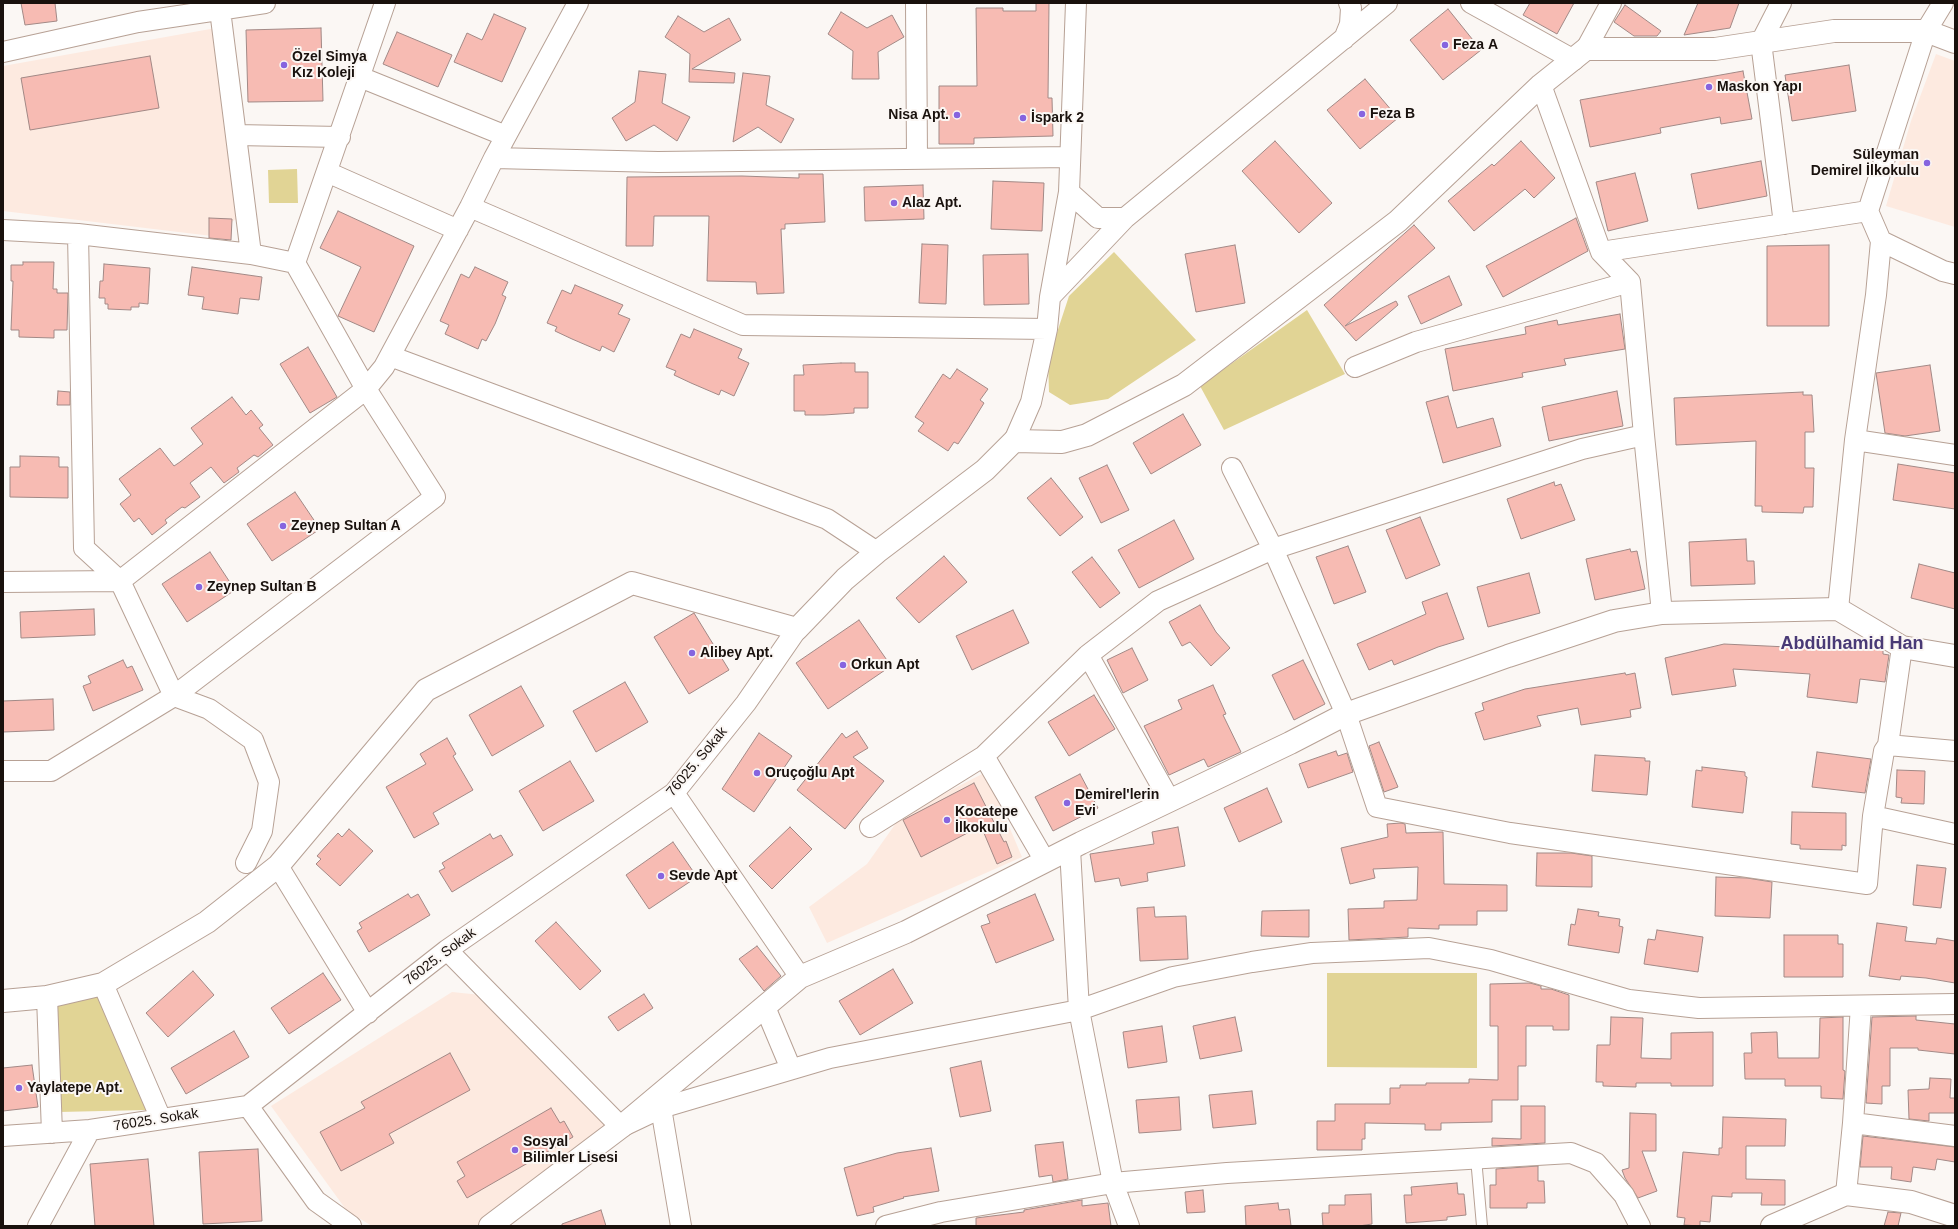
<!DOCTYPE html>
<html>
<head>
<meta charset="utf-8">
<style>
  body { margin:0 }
  #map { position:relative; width:1958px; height:1229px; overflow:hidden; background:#fbf7f4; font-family:Helvetica,sans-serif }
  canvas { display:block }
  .frame { position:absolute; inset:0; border:4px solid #19110d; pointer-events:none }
</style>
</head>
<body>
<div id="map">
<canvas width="1958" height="1229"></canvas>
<div class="frame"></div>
</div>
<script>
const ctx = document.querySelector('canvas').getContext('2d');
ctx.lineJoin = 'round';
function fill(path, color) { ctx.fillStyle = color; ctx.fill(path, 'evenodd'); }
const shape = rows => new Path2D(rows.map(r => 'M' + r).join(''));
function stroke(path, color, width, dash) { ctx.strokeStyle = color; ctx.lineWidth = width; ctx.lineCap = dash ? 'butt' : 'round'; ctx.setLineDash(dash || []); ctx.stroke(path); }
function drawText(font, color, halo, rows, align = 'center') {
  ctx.font = font + ' Helvetica,sans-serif'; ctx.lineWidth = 4; ctx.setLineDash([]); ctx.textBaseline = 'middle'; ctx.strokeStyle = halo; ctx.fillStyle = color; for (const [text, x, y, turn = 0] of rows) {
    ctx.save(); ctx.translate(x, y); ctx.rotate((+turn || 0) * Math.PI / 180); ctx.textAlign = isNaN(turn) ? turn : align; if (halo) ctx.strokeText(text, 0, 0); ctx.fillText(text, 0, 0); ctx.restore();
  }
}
fill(shape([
  [216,28,239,217,212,236,3,211,3,66],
  [1936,54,1955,61,1955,227,1886,206,1911,121],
  [986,772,1022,857,827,943,809,907,867,864,901,816],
  [452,992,481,995,604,1117,603,1141,482,1226,372,1226,347,1211,271,1106]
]), '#fdeae0');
fill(shape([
  [297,169,298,203,269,203,268,170],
  [1114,252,1196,340,1108,399,1070,405,1049,392,1048,360,1069,296],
  [1307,310,1345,374,1224,430,1200,386],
  [1327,973,1477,973,1477,1068,1327,1067],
  [97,993,146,1110,59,1112,57,1004]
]), '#e1d495');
const building = shape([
  [21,3,55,3,57,21,25,25,21,3],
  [1036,3,1049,3,1048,98,1052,98,1053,136,974,138,974,144,939,144,939,86,977,86,976,8,1003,8,1003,11,1036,11,1036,3],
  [1530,3,1574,3,1557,34,1523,15,1530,3],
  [1698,3,1739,3,1730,28,1684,35,1698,3],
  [1625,5,1661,31,1657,36,1634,36,1614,22,1625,5],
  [1448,9,1481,50,1443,80,1410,40,1448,9],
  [841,12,867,28,892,15,904,37,878,52,879,79,852,79,853,51,828,34,841,12],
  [494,14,526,28,502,82,454,62,467,33,482,40,494,14],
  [678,16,704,32,729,18,741,40,692,69,735,73,734,83,689,82,690,54,665,37,678,16],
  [321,28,323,101,248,102,246,30,321,28],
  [397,32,452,55,438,87,383,64,397,32],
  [150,56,159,108,30,130,21,78,150,56],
  [1849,65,1856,111,1792,121,1785,75,1849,65],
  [639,71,666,74,662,103,690,117,677,141,654,125,626,141,612,118,635,102,639,71],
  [1743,71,1752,119,1721,124,1720,117,1660,128,1661,133,1590,147,1580,100,1743,71],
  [743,73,770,76,766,105,794,119,781,143,758,127,733,142,743,73],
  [1365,79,1398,118,1360,149,1327,110,1365,79],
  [1275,141,1332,203,1299,233,1242,171,1275,141],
  [1521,141,1555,178,1534,198,1525,189,1474,231,1448,201,1492,164,1494,166,1521,141],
  [1761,161,1767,196,1698,209,1691,174,1761,161],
  [1635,173,1648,221,1608,231,1596,182,1635,173],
  [799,174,823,174,825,222,785,224,785,229,781,229,784,293,757,294,756,282,707,281,709,216,654,216,653,246,626,246,627,177,742,176,799,178,799,174],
  [993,181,1044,183,1042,231,991,229,993,181],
  [923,185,924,219,865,221,864,187,923,185],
  [338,211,414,246,374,332,338,316,361,267,320,248,338,211],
  [209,218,232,219,231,240,209,238,209,218],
  [1576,218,1588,251,1503,297,1486,266,1576,218],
  [1414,225,1435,248,1345,326,1396,301,1398,305,1356,341,1324,305,1414,225],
  [922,244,948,245,946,304,919,303,922,244],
  [1235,245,1245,303,1196,312,1185,254,1235,245],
  [1829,245,1829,326,1767,326,1767,246,1829,245],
  [1028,254,1029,304,984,305,983,255,1028,254],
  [23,262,54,262,53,289,57,289,57,293,68,293,67,330,54,330,54,338,19,337,19,330,11,330,13,281,11,281,11,265,23,265,23,262],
  [104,264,150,268,148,304,139,303,139,307,131,307,131,310,108,309,108,304,105,304,105,298,99,298,100,281,103,281,104,264],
  [192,267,262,277,259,300,240,298,238,314,202,309,204,297,188,295,192,267],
  [475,267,508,282,502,295,506,297,495,324,486,341,482,339,478,349,445,334,449,325,440,321,461,274,469,278,475,267],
  [1449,276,1462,305,1421,324,1408,296,1449,276],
  [575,285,623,305,618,314,630,319,614,352,602,346,600,351,572,339,555,331,557,327,547,323,562,290,571,294,575,285],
  [1620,314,1625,349,1564,359,1566,365,1522,373,1523,377,1453,391,1445,349,1526,334,1525,327,1557,320,1558,325,1620,314],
  [694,329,742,349,738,358,749,363,734,396,721,390,719,395,691,383,674,375,676,371,666,367,681,334,690,338,694,329],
  [308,347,337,397,310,413,280,364,308,347],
  [841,363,855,363,855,372,868,372,868,408,854,408,854,413,824,415,805,415,805,411,794,411,794,375,804,375,803,365,841,363],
  [1930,365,1940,431,1905,436,1885,433,1876,373,1930,365],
  [957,369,988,389,980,400,984,403,968,429,958,444,954,442,948,451,918,431,924,423,915,417,943,374,950,379,957,369],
  [58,391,70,392,70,405,57,405,58,391],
  [1617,391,1623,426,1549,441,1542,407,1617,391],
  [1803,392,1803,395,1812,395,1814,432,1805,432,1805,468,1814,468,1813,507,1804,507,1803,513,1762,512,1762,506,1755,506,1756,441,1676,445,1674,398,1803,392],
  [1448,396,1457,428,1493,418,1501,446,1443,463,1426,402,1448,396],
  [232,397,246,415,251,410,263,425,259,428,273,445,258,457,254,455,237,468,239,472,224,483,211,467,190,483,200,497,185,508,182,507,165,520,167,523,152,535,139,518,134,522,120,504,131,495,119,479,160,448,174,466,180,462,203,444,191,428,232,397],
  [1183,414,1201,445,1151,474,1133,443,1183,414],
  [20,456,59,457,59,467,68,467,68,498,10,497,10,467,20,467,20,456],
  [1898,464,1955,473,1955,509,1893,500,1898,464],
  [1107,465,1129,510,1101,523,1079,478,1107,465],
  [1051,478,1083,517,1060,536,1027,498,1051,478],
  [1554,482,1555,486,1561,484,1575,520,1521,539,1507,499,1554,482],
  [295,492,320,529,272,561,247,524,295,492],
  [1420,517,1440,565,1406,579,1386,530,1420,517],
  [1174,520,1194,559,1139,588,1118,550,1174,520],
  [1746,539,1747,561,1754,561,1755,584,1691,586,1689,542,1746,539],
  [1348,546,1366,592,1334,604,1316,557,1348,546],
  [1630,549,1631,552,1637,551,1645,589,1595,600,1586,559,1630,549],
  [210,552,235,590,187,622,162,584,210,552],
  [944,556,967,582,919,623,896,598,944,556],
  [1092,557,1120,593,1100,608,1072,572,1092,557],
  [1919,564,1955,573,1955,609,1911,598,1919,564],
  [1529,573,1540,613,1488,627,1477,587,1529,573],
  [1447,593,1464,639,1438,647,1394,665,1392,660,1369,670,1357,644,1426,614,1422,602,1447,593],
  [1200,605,1216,632,1230,648,1211,666,1190,642,1182,646,1169,622,1200,605],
  [94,609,95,635,21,638,20,612,94,609],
  [1013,610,1029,643,972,670,956,636,1013,610],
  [694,613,729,670,689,694,654,637,694,613],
  [859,620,891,666,828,709,796,663,859,620],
  [1831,640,1876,646,1883,650,1883,654,1889,655,1885,682,1860,679,1857,703,1807,697,1810,674,1733,669,1736,686,1672,695,1665,658,1724,644,1830,649,1831,640],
  [1132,648,1148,680,1123,693,1107,660,1132,648],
  [123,660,127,668,132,666,143,690,93,711,83,686,91,683,88,676,123,660],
  [1303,660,1325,704,1294,720,1272,675,1303,660],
  [1625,673,1626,675,1635,673,1641,708,1630,710,1631,717,1581,725,1578,708,1537,716,1541,726,1484,740,1475,713,1484,710,1482,703,1525,689,1625,673],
  [625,682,648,722,596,752,573,711,625,682],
  [1213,685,1226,714,1223,715,1241,752,1208,767,1204,759,1169,775,1144,726,1182,709,1178,700,1213,685],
  [521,686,544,726,492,756,469,715,521,686],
  [1094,695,1115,729,1069,756,1048,722,1094,695],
  [53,699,54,730,3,732,3,701,53,699],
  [857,731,868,748,853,757,884,781,845,829,797,790,842,733,846,738,857,731],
  [759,733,792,756,754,812,722,789,759,733],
  [447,738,456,754,453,756,473,790,433,813,439,824,414,838,386,787,426,764,420,754,447,738],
  [1379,742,1398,787,1384,792,1369,746,1379,742],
  [1336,751,1338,756,1347,753,1353,772,1308,788,1299,764,1336,751],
  [1817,752,1871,759,1865,793,1812,787,1817,752],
  [1595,755,1645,758,1645,761,1650,761,1647,795,1592,791,1595,755],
  [570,761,594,801,543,831,519,791,570,761],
  [1702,767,1745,772,1745,776,1747,777,1743,813,1692,807,1696,770,1702,771,1702,767],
  [1897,770,1925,771,1924,804,1901,803,1902,798,1896,797,1897,770],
  [1080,774,1098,808,1053,831,1035,797,1080,774],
  [974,783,1004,842,1006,841,1012,857,997,864,981,826,921,857,903,820,974,783],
  [1267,788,1282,822,1239,842,1224,808,1267,788],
  [1792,812,1846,813,1846,846,1842,845,1842,850,1800,849,1800,845,1791,844,1792,812],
  [1401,823,1405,824,1406,833,1443,832,1444,884,1507,885,1507,911,1477,911,1477,925,1439,925,1439,929,1408,928,1408,937,1349,940,1348,909,1384,908,1384,901,1417,900,1418,867,1373,869,1375,878,1350,884,1341,848,1388,837,1387,824,1401,823],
  [790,827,812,849,772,889,749,866,790,827],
  [1178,827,1185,866,1147,873,1148,881,1121,886,1119,878,1095,882,1090,854,1154,844,1152,832,1178,827],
  [349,829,373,851,340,886,316,864,321,859,317,856,338,833,342,837,349,829],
  [490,834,493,839,501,835,513,855,452,892,439,871,445,868,442,863,490,834],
  [673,842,697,877,649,909,626,875,673,842],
  [1537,853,1571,853,1592,856,1592,887,1536,886,1537,853],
  [1917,865,1946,868,1941,908,1913,905,1917,865],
  [1716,877,1747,878,1772,882,1770,918,1715,916,1716,877],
  [408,894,411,898,418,894,430,915,369,952,357,931,362,928,359,923,408,894],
  [1035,894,1054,940,996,963,981,926,990,923,987,915,1035,894],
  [1154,907,1155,917,1186,916,1188,959,1140,961,1137,908,1154,907],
  [1578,909,1599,912,1598,916,1620,919,1619,926,1623,927,1619,953,1568,945,1571,924,1575,925,1578,909],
  [1309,910,1309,937,1261,936,1262,911,1309,910],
  [556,922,601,971,580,990,535,941,556,922],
  [1877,923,1907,927,1905,941,1936,944,1937,938,1955,941,1955,983,1926,978,1901,976,1900,980,1869,976,1877,923],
  [1657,930,1703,937,1698,972,1644,964,1648,939,1655,940,1657,930],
  [1784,935,1838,935,1838,944,1843,944,1843,977,1784,977,1784,935],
  [757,946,781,976,764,991,739,959,757,946],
  [893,969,913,1003,860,1035,839,1001,893,969],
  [193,971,214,995,168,1037,146,1013,193,971],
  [323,973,341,1000,289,1034,271,1008,323,973],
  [1530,983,1541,986,1541,989,1551,989,1569,995,1569,1030,1553,1030,1553,1026,1526,1026,1526,1066,1518,1066,1518,1100,1492,1100,1492,1122,1441,1123,1441,1130,1425,1130,1425,1124,1365,1123,1365,1139,1362,1139,1362,1150,1317,1150,1317,1121,1335,1121,1335,1104,1390,1104,1390,1088,1400,1088,1400,1085,1426,1085,1426,1083,1469,1083,1469,1079,1498,1080,1498,1026,1490,1026,1490,984,1530,983],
  [644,994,653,1008,618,1031,608,1017,644,994],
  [1916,1016,1916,1020,1955,1024,1955,1054,1918,1050,1918,1048,1890,1048,1890,1086,1882,1086,1882,1104,1866,1103,1872,1017,1916,1016],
  [1235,1017,1242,1051,1200,1059,1193,1026,1235,1017],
  [1611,1017,1643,1018,1641,1058,1671,1059,1671,1033,1713,1032,1713,1086,1671,1086,1671,1083,1636,1083,1636,1087,1603,1086,1603,1082,1596,1082,1597,1045,1610,1045,1611,1017],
  [1843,1017,1843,1070,1845,1071,1843,1099,1821,1098,1821,1086,1785,1086,1785,1079,1745,1079,1744,1053,1752,1053,1751,1033,1777,1032,1778,1058,1819,1058,1820,1018,1843,1017],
  [1162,1026,1167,1062,1128,1068,1123,1032,1162,1026],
  [234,1031,249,1057,186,1094,171,1068,234,1031],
  [450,1053,470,1090,389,1134,394,1143,341,1171,320,1132,365,1108,361,1102,450,1053],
  [981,1061,991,1111,960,1117,950,1068,981,1061],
  [32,1065,38,1107,3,1111,3,1068,32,1065],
  [1930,1078,1951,1079,1950,1098,1955,1098,1955,1113,1929,1113,1929,1121,1909,1119,1908,1090,1929,1089,1930,1078],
  [1252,1091,1256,1124,1213,1128,1209,1095,1252,1091],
  [1179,1097,1181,1130,1139,1133,1136,1100,1179,1097],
  [1521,1106,1545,1106,1545,1143,1492,1146,1492,1138,1521,1139,1521,1106],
  [551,1108,560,1123,564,1121,573,1137,467,1198,457,1181,465,1176,457,1162,551,1108],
  [1630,1113,1656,1114,1656,1151,1642,1151,1657,1191,1638,1198,1625,1178,1622,1170,1629,1168,1630,1113],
  [1723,1117,1786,1119,1785,1146,1746,1146,1746,1179,1785,1180,1785,1205,1761,1205,1762,1193,1732,1193,1732,1197,1712,1196,1710,1222,1700,1221,1700,1226,1684,1225,1685,1218,1677,1217,1683,1152,1719,1155,1719,1148,1722,1148,1723,1117],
  [1863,1136,1955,1147,1955,1162,1937,1159,1935,1170,1913,1167,1911,1182,1891,1179,1892,1167,1860,1167,1863,1136],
  [1063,1142,1068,1179,1053,1182,1052,1175,1039,1177,1035,1145,1063,1142],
  [931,1148,939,1191,903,1197,904,1198,873,1207,874,1212,857,1216,844,1168,897,1153,931,1148],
  [258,1149,262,1221,203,1224,199,1152,258,1149],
  [148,1159,154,1226,95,1226,90,1164,148,1159],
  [1538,1166,1538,1181,1544,1181,1545,1203,1527,1203,1527,1208,1490,1208,1490,1185,1496,1185,1496,1169,1538,1166],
  [1457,1183,1458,1194,1464,1194,1466,1215,1447,1217,1447,1220,1406,1223,1404,1195,1412,1195,1411,1187,1457,1183],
  [1203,1190,1205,1212,1187,1213,1185,1192,1203,1190],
  [1371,1194,1372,1224,1359,1226,1323,1226,1322,1213,1329,1213,1329,1205,1345,1205,1345,1195,1371,1194],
  [1082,1200,1082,1206,1108,1203,1111,1226,976,1226,976,1218,1024,1212,1024,1210,1082,1200],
  [1278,1203,1279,1210,1289,1209,1291,1226,1246,1226,1245,1206,1278,1203],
  [601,1210,606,1226,562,1226,562,1224,601,1210],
  [1888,1212,1901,1213,1898,1226,1884,1226,1888,1212]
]);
fill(building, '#f7bbb3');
stroke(building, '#a28986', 1);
const service = shape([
  [1476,1158,1482,1226]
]);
const minor = shape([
  [578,3,494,158,658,162,1070,157],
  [916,3,917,159],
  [1471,3,1574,60],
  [1781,3,1761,42,1784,224],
  [220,10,251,254],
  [1344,39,1350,24,1351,8,1349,3],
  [1586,49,1611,3],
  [3,52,138,22,265,3],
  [360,77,506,136],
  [1541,85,1601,252,1630,282,1644,435],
  [236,135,340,137],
  [327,172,458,230],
  [1069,192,1098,218,1125,218],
  [470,207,743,325,1047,329],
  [3,230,78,234,251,254,295,263],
  [78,234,84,548,120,581,174,696,209,709,253,740,269,782,262,831,246,863],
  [1881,241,1943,271,1955,274],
  [1601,252,1868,211],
  [1050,297,1069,192,1076,3],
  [390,356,827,519,877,552],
  [1355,367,1416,342,1630,282],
  [1855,440,1955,455],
  [1014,441,1031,402,1047,329,1050,297,1125,218,1387,3],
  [3,582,120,581,366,389,384,367,470,207,494,158],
  [1838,609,1855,440,1876,295,1881,241,1868,211,1926,31,1943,3],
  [1662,613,1644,435,1582,449,1273,549,1346,714,1377,807,1510,833,1867,884,1873,816,1884,751,1888,745,1902,647],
  [1088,655,1170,801],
  [1888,745,1955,751],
  [984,756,1045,861],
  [3,771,51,771,174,696,435,497,366,389,295,263,385,3],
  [674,793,800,977],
  [1873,816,1955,834],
  [870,827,984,756,1088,655,1158,601,1273,549,1232,468],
  [1070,849,1079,1010,1113,1183,1129,1226],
  [278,866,368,1013],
  [447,950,621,1127,661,1108,830,1058,1079,1010,1173,977,1252,962,1312,953,1429,948,1491,960,1629,1000,1699,1008,1955,1004],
  [103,984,161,1119],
  [47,997,52,1133],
  [765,1007,791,1069],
  [248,1106,316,1201,351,1226],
  [661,1108,681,1226],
  [1853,1123,1861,1006],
  [3,1136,90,1130,248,1106,447,950,674,793,746,703,797,629],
  [1846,1194,1853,1123,1955,1136],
  [38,1226,90,1130],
  [886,1226,941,1212,1113,1183,1227,1173,1571,1153,1596,1163,1624,1195,1640,1226]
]);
const tertiary = shape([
  [3,1001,47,997,103,984,207,922,278,866,426,690,632,583,797,629,845,579,877,552,985,470,1014,441,1062,442,1087,435,1184,385,1398,221,1541,85,1586,49,1715,49,1834,31,1926,31,1955,42],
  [490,1226,621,1127,800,977,906,932,1081,843,1290,743,1346,714,1508,656,1614,621,1662,613,1838,609,1902,647,1955,656],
  [1772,1226,1846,1194,1911,1202,1955,1216]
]);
stroke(service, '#b7a195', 12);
stroke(minor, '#b7a195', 22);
stroke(tertiary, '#b7a195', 24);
stroke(service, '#fff', 10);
stroke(minor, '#fff', 20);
stroke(tertiary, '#fff', 22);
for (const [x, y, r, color] of [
  [1445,45,4,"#8664df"],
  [284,65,4,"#8664df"],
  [1709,87,4,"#8664df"],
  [1362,114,4,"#8664df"],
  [957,115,4,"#8664df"],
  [1023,118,4,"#8664df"],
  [1927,163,4,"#8664df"],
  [894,203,4,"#8664df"],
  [283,526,4,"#8664df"],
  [199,587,4,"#8664df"],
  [692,653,4,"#8664df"],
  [843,665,4,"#8664df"],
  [757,773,4,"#8664df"],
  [1067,803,4,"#8664df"],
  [947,820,4,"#8664df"],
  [661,876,4,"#8664df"],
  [19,1088,4,"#8664df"],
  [515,1150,4,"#8664df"]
]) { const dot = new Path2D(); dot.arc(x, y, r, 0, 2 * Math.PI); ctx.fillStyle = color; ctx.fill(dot); stroke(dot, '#fbf7f4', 1.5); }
drawText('bold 14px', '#19110d', '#fbf7f4', [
  ["Feza A",1453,45],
  ["Özel Simya",292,57],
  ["Kız Koleji",292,73],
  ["Maskon Yapı",1717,87],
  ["Feza B",1370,114],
  ["Nisa Apt.",949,115,"right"],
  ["İspark 2",1031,118],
  ["Süleyman",1919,155,"right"],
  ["Demirel İlkokulu",1919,171,"right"],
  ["Alaz Apt.",902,203],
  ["Zeynep Sultan A",291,526],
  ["Zeynep Sultan B",207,587],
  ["Alibey Apt.",700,653],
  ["Orkun Apt",851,665],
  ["Oruçoğlu Apt",765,773],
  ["Demirel'lerin",1075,795],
  ["Evi",1075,811],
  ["Kocatepe",955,812],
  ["İlkokulu",955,828],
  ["Sevde Apt",669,876],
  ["Yaylatepe Apt.",27,1088],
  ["Sosyal",523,1142],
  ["Bilimler Lisesi",523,1158]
], 'left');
drawText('14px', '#19110d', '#fbf7f4', [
  ["76025. Sokak",697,762,-50],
  ["76025. Sokak",440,957,-37],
  ["76025. Sokak",156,1120,-9]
]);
drawText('bold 18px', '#493a76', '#fbf7f4', [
  ["Abdülhamid Han",1852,644]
]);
</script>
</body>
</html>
